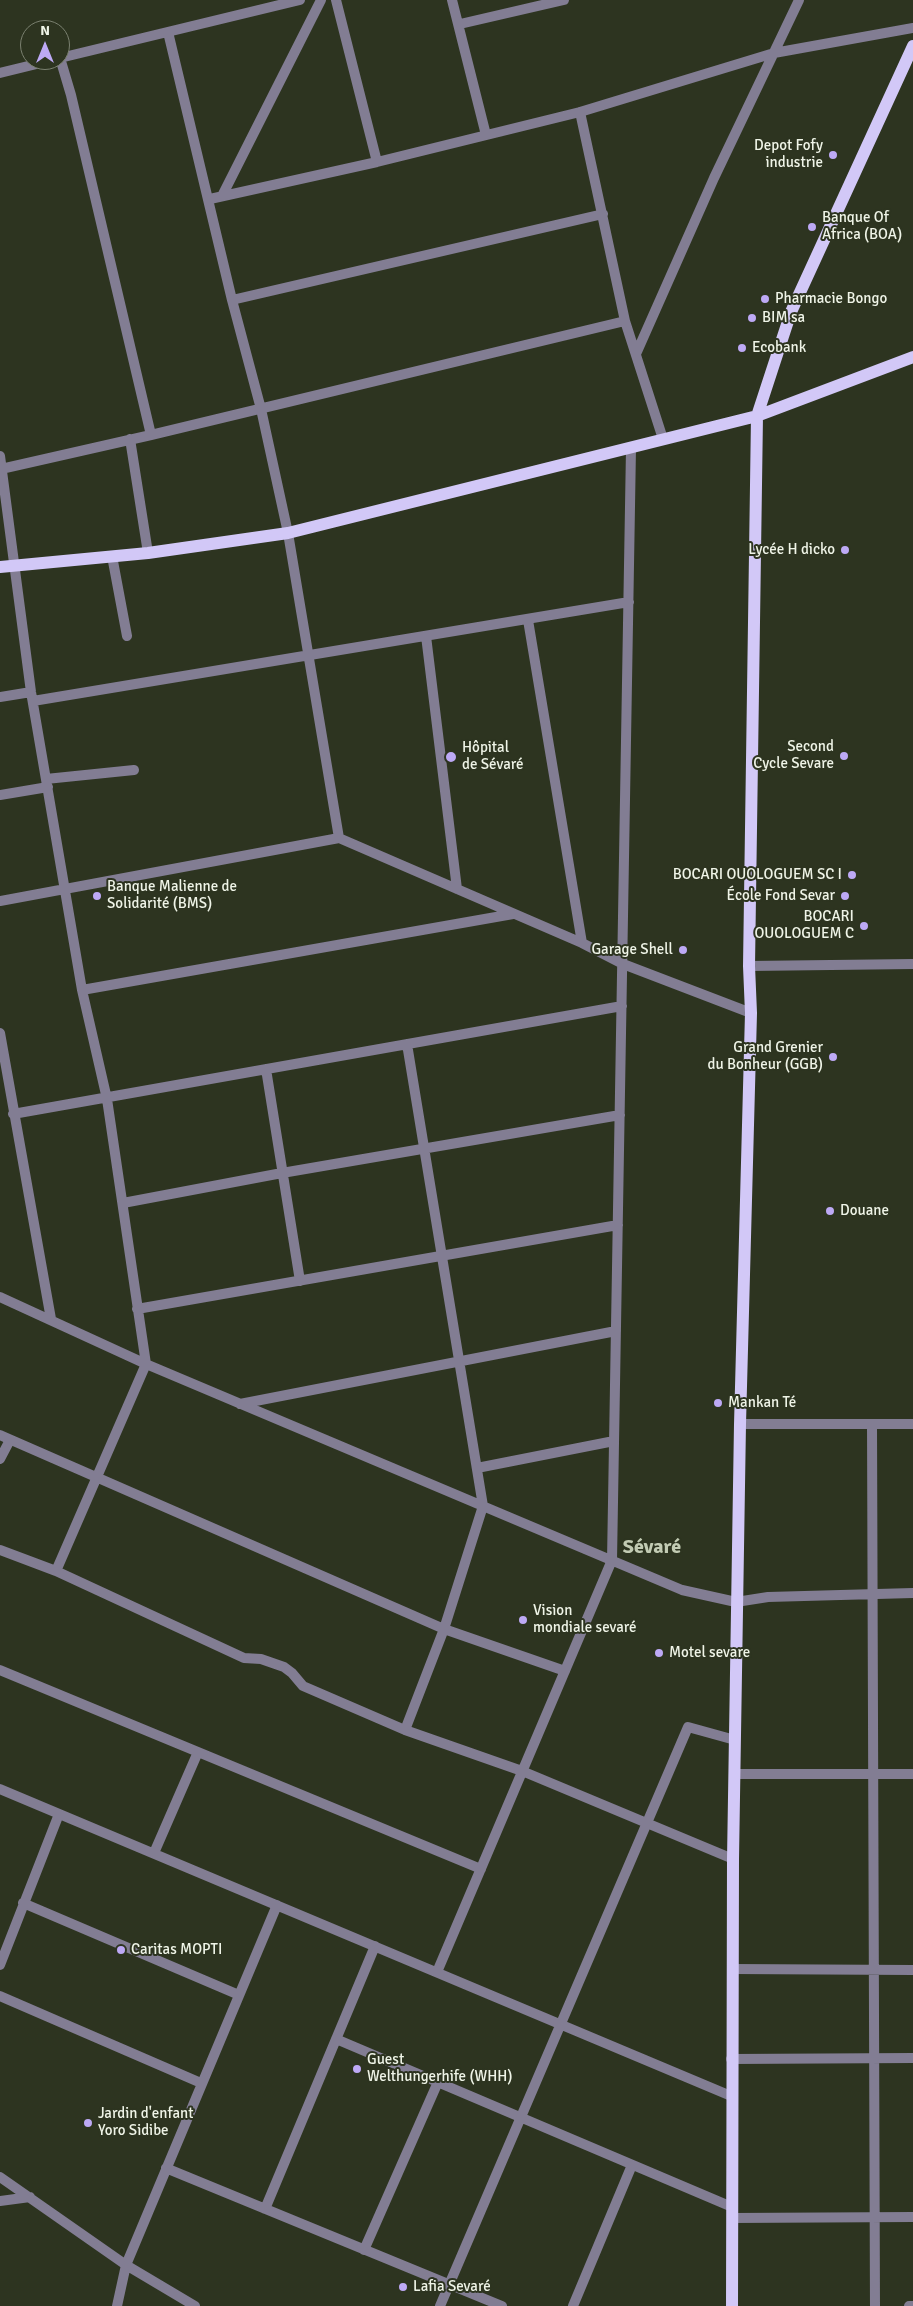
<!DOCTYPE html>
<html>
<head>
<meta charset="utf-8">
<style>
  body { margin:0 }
  #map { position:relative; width:913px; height:2306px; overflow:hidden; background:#2d3420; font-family:Signika,sans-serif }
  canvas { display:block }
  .north { position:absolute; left:20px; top:20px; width:50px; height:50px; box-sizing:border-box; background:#2d3420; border:1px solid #7b8170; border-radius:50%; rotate:0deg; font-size:14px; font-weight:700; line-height:20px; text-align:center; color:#eff4e7 }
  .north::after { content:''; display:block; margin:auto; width:18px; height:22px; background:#bda9f5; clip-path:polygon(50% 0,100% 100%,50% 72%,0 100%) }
</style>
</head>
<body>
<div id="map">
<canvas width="913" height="2306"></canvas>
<div class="north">N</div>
</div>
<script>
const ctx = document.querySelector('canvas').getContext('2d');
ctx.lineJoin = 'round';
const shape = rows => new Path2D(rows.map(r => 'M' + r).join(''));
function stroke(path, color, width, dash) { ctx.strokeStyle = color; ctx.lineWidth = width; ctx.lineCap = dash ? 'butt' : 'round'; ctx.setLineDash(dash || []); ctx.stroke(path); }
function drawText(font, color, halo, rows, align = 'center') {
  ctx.font = font + ' Signika,sans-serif'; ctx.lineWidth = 4; ctx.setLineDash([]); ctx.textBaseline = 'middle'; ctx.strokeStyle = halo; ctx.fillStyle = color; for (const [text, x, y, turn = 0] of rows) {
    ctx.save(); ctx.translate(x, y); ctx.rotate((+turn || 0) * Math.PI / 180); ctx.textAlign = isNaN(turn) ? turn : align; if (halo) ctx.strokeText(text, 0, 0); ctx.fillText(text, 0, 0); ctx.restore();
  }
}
stroke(shape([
  [336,0,377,162],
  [452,0,486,135],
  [460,24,564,0],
  [168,32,232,300,261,409,288,533,339,838],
  [60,58,71,95,151,435],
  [60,58,300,0],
  [0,73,53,60],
  [580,112,625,321,663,439],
  [222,196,321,0],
  [210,199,377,162,580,112,774,53,913,28],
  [232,300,603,214],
  [636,354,714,178,799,0],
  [130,439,148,553],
  [0,456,31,692,82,990,107,1099,146,1364,56,1571],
  [1,469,151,435,625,321],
  [112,556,127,636],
  [528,620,582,943],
  [426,636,457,889],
  [0,697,31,692],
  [33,701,629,602],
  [46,779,134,770],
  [0,795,48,787],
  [0,901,339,838,582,943,623,964,751,1013],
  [749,966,913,964],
  [82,990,513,914],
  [0,1033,51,1319],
  [266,1069,300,1281],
  [13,1114,622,1006],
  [123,1203,282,1173,620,1115],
  [0,1297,146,1364,682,1590,736,1602,768,1597,913,1593],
  [137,1309,618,1225],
  [240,1404,616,1331],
  [740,1424,913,1424],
  [872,1424,875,2306],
  [0,1435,444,1629,565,1671],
  [0,1459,10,1440],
  [477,1468,614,1441],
  [0,1550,56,1571,244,1658,261,1659,284,1667,292,1673,303,1686,405,1730,522,1771,733,1859],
  [0,1670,481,1869],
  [405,1730,444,1629,483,1506,407,1044],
  [734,1774,913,1774],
  [0,1789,731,2096],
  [154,1853,198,1752],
  [23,1903,239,1995],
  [0,1965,59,1814],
  [732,1969,913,1970],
  [437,1972,612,1560,631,448],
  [0,1996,201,2083],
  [336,2039,732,2207],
  [731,2059,913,2058],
  [166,2168,502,2306],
  [0,2177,126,2265,195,2306],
  [0,2201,30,2197],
  [265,2209,375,1946],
  [732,2218,913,2217],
  [364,2250,438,2082],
  [117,2306,126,2265,277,1905],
  [440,2306,688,1727,735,1740],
  [573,2306,632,2165],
  [909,2306,913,2306]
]), '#827d93', 10);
stroke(shape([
  [0,567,148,553,288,533,757,416,913,357],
  [732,2306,733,1859,740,1424,751,1013,749,966,757,416,791,312,913,46]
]), '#d2c8f7', 12);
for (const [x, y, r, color] of [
  [833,155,5,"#bda9f5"],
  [812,227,5,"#bda9f5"],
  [765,299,5,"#bda9f5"],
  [752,318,5,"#bda9f5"],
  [742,348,5,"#bda9f5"],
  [845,550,5,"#bda9f5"],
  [844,756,5,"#bda9f5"],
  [451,757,6,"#bda9f5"],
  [852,875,5,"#bda9f5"],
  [97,896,5,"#bda9f5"],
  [845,896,5,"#bda9f5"],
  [864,926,5,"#bda9f5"],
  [683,950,5,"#bda9f5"],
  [833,1057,5,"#bda9f5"],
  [830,1211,5,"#bda9f5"],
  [718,1403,5,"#bda9f5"],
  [523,1620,5,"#bda9f5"],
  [659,1653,5,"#bda9f5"],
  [121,1950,5,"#bda9f5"],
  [357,2069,5,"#bda9f5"],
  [88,2123,5,"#bda9f5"],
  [403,2287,5,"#bda9f5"]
]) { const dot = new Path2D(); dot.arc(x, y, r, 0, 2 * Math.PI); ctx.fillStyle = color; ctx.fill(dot); stroke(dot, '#2d3420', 2); }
drawText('15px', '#eff4e7', '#2d3420', [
  ["Depot Fofy",823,146,"right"],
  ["industrie",823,163,"right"],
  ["Banque Of",822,218],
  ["Africa (BOA)",822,235],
  ["Pharmacie Bongo",775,299],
  ["BIM sa",762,318],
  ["Ecobank",752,348],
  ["Lycée H dicko",835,550,"right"],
  ["Second",834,747,"right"],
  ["Cycle Sevare",834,764,"right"],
  ["Hôpital",462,748],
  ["de Sévaré",462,765],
  ["BOCARI OUOLOGUEM SC I",842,875,"right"],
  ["Banque Malienne de",107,887],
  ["Solidarité (BMS)",107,904],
  ["École Fond Sevar",835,896,"right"],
  ["BOCARI",854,917,"right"],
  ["OUOLOGUEM C",854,934,"right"],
  ["Garage Shell",673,950,"right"],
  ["Grand Grenier",823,1048,"right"],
  ["du Bonheur (GGB)",823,1065,"right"],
  ["Douane",840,1211],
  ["Mankan Té",728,1403],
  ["Vision",533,1611],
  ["mondiale sevaré",533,1628],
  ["Motel sevare",669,1653],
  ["Caritas MOPTI",131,1950],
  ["Guest",367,2060],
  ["Welthungerhife (WHH)",367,2077],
  ["Jardin d'enfant",98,2114],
  ["Yoro Sidibe",98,2131],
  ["Lafia Sevaré",413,2287]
], 'left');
drawText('bold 20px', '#c2cbb3', '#2d3420', [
  ["Sévaré",652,1548]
]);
</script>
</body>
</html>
